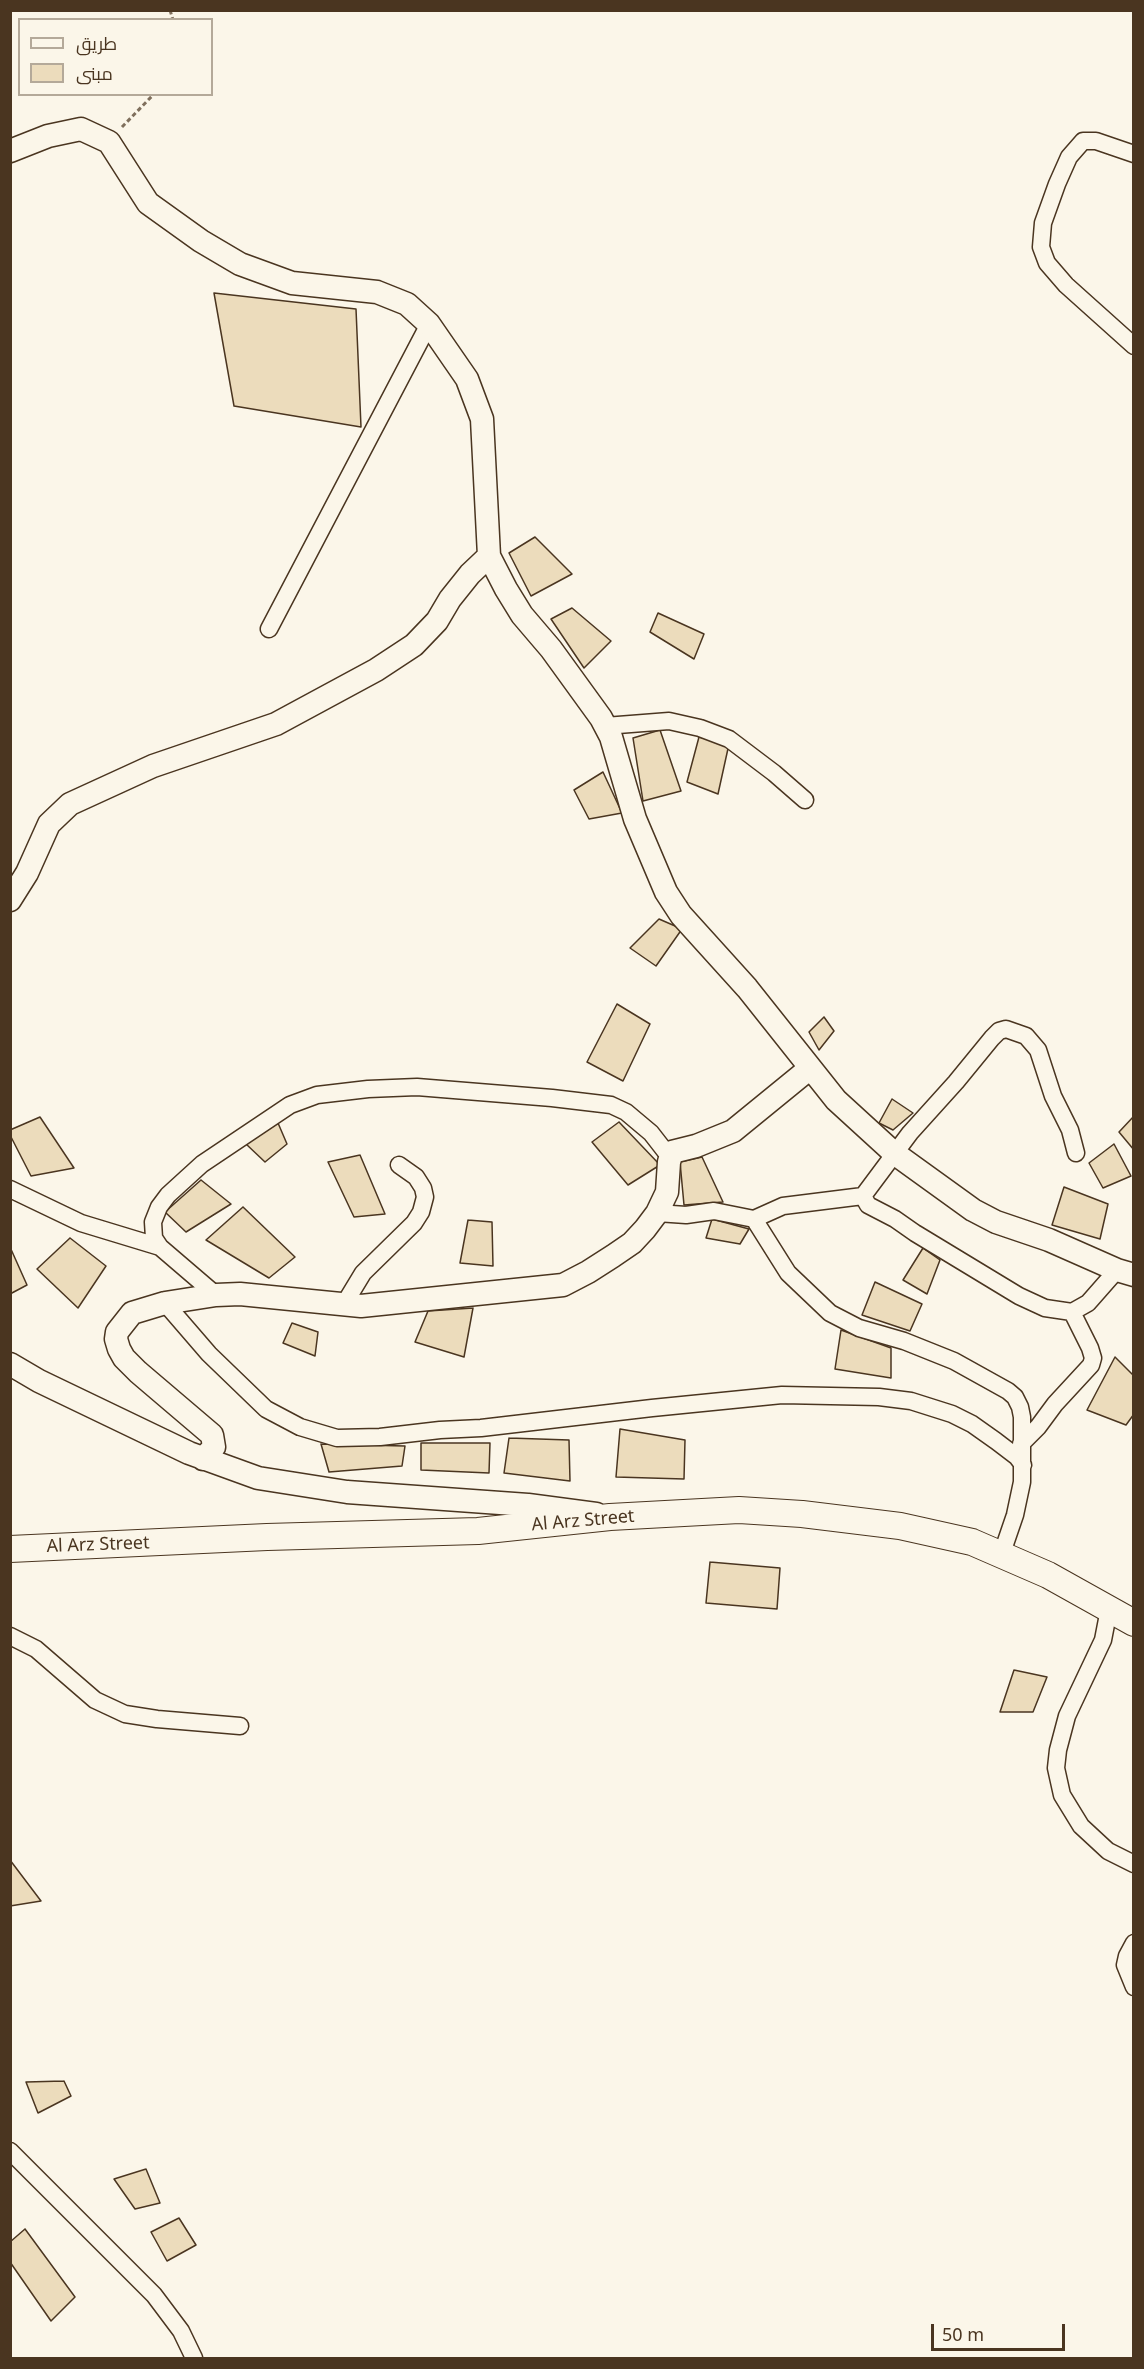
<!DOCTYPE html>
<html>
<head>
<meta charset="utf-8">
<style>
  body { margin:0 }
  #map { position:relative; width:1144px; height:2369px; overflow:hidden; background:#fbf6e9; font-family:"Noto Sans",Cairo,sans-serif }
  canvas { display:block }
  .frame { position:absolute; inset:0; border:12px solid #4a3520; pointer-events:none }
  .legend { position:absolute; left:18px; top:18px; width:195px; height:78px; box-sizing:border-box; background:#fbf6e9; border:2px solid #b4a999; margin:0; padding:8px 10px; list-style:none; font-size:18px; color:#4a3520 }
  .legend li { display:flex; align-items:center; gap:12px; height:30px }
  .legend b { width:30px; border:2px solid #b4a999 }
  .scale { position:absolute; left:931px; top:2324px; width:134px; height:27px; box-sizing:border-box; border:3px solid #4a3520; border-top:0; padding-left:8px; font-size:18px; line-height:21px; white-space:nowrap; color:#4a3520; -webkit-text-stroke:4px #fbf6e9; paint-order:stroke }
</style>
</head>
<body>
<div id="map">
<canvas width="1144" height="2369"></canvas>
<div class="frame"></div>
<ul class="legend">
<li><b style="height:8px;background:#fbf6e9"></b>طريق</li>
<li><b style="height:16px;background:#ecdcbc"></b>مبنى</li>
</ul>
<div class="scale">50 m</div>
</div>
<script>
const ctx = document.querySelector('canvas').getContext('2d');
ctx.lineJoin = 'round';
function fill(path, color) { ctx.fillStyle = color; ctx.fill(path, 'evenodd'); }
const shape = rows => new Path2D(rows.map(r => 'M' + r).join(''));
function stroke(path, color, width, dash) { ctx.strokeStyle = color; ctx.lineWidth = width; ctx.lineCap = dash ? 'butt' : 'round'; ctx.setLineDash(dash || []); ctx.stroke(path); }
function drawText(font, color, halo, rows, align = 'center') {
  ctx.font = font + ' "Noto Sans",sans-serif'; ctx.lineWidth = 4.5; ctx.setLineDash([]); ctx.textBaseline = 'middle'; ctx.strokeStyle = halo; ctx.fillStyle = color; for (const [text, x, y, turn = 0] of rows) {
    ctx.save(); ctx.translate(x, y); ctx.rotate((+turn || 0) * Math.PI / 180); ctx.textAlign = isNaN(turn) ? turn : align; if (halo) ctx.strokeText(text, 0, 0); ctx.fillText(text, 0, 0); ctx.restore();
  }
}
const building = shape([
  [214,293,356,309,361,427,234,406,214,293],
  [535,537,572,574,531,596,509,553,535,537],
  [572,608,611,641,584,668,551,619,572,608],
  [658,613,704,634,694,659,650,632,658,613],
  [660,730,681,791,643,801,633,738,660,730],
  [699,737,729,744,718,794,687,782,699,737],
  [603,772,622,813,589,819,574,790,603,772],
  [659,919,682,929,656,966,630,948,659,919],
  [617,1004,650,1024,623,1081,587,1062,617,1004],
  [824,1017,834,1031,819,1050,809,1032,824,1017],
  [892,1099,913,1113,893,1130,879,1123,892,1099],
  [1134,1116,1134,1150,1119,1132,1134,1116],
  [40,1117,74,1168,31,1176,10,1135,10,1130,40,1117],
  [619,1122,660,1165,628,1185,592,1142,619,1122],
  [278,1123,287,1144,265,1162,246,1144,278,1123],
  [1114,1144,1131,1176,1103,1188,1089,1163,1114,1144],
  [360,1155,385,1214,354,1217,328,1162,360,1155],
  [702,1157,723,1202,684,1205,680,1162,702,1157],
  [201,1180,231,1204,186,1232,165,1212,201,1180],
  [1064,1187,1108,1204,1100,1239,1052,1225,1064,1187],
  [243,1207,295,1257,269,1278,206,1240,243,1207],
  [712,1219,749,1229,740,1244,706,1238,712,1219],
  [468,1220,492,1222,493,1266,460,1263,468,1220],
  [70,1238,106,1266,78,1308,37,1269,70,1238],
  [10,1247,27,1285,10,1294,10,1247],
  [923,1248,940,1260,927,1294,903,1280,923,1248],
  [875,1282,922,1304,910,1331,862,1315,875,1282],
  [473,1308,464,1357,415,1342,428,1311,473,1308],
  [292,1323,318,1332,315,1356,283,1343,292,1323],
  [841,1330,891,1348,891,1378,835,1369,841,1330],
  [1115,1357,1134,1376,1134,1414,1126,1425,1087,1410,1115,1357],
  [620,1429,685,1440,684,1479,616,1477,620,1429],
  [509,1438,569,1440,570,1481,504,1473,509,1438],
  [421,1443,490,1443,489,1473,421,1470,421,1443],
  [321,1444,405,1446,402,1466,329,1472,321,1444],
  [710,1562,780,1568,777,1609,706,1603,710,1562],
  [1014,1670,1047,1677,1033,1712,1000,1712,1014,1670],
  [10,1860,41,1901,10,1906,10,1860],
  [64,2081,71,2096,38,2113,26,2082,64,2081],
  [146,2169,160,2203,135,2209,114,2179,146,2169],
  [179,2218,196,2245,167,2261,151,2232,179,2218],
  [25,2229,75,2297,51,2321,10,2262,10,2242,25,2229]
]);
fill(building, '#ecdcbc');
stroke(building, '#4a3520', 1.5);
const street = shape([
  [1134,154,1096,141,1083,141,1069,157,1057,184,1043,223,1041,247,1047,263,1066,285,1134,346],
  [269,629,429,324],
  [605,726,669,721,700,728,729,739,774,773,805,800],
  [10,1189,81,1223,160,1247],
  [863,1196,910,1133,956,1082,992,1038,999,1031,1006,1029,1026,1036,1038,1050,1053,1096,1070,1130,1076,1153],
  [657,1213,686,1215,714,1211,754,1219,783,1206,863,1196,868,1205,895,1219,915,1233,1019,1296,1045,1308,1072,1312,1090,1348,1093,1358,1091,1365,1055,1404,1038,1427,1021,1444],
  [754,1219,788,1273,830,1313,859,1328,904,1341,954,1361,1008,1391,1015,1397,1020,1407,1022,1417,1022,1482,1015,1515,1002,1553],
  [216,1295,160,1247,154,1238,153,1222,159,1207,168,1195,202,1164,290,1105,317,1095,368,1089,417,1087,552,1098,611,1105,626,1112,651,1133,665,1151,672,1152],
  [165,1303,209,1354,266,1409,300,1427,337,1438,380,1437,440,1430,481,1428,652,1408,782,1395,879,1397,911,1401,952,1414,972,1424,996,1441,1017,1457,1023,1465],
  [343,1306,363,1273,414,1223,421,1212,425,1197,423,1188,416,1177,399,1165],
  [1072,1312,1088,1303,1117,1270],
  [1109,1609,1103,1640,1067,1716,1058,1750,1056,1768,1062,1795,1081,1826,1108,1851,1134,1864],
  [10,1636,36,1649,95,1700,125,1714,157,1719,240,1726],
  [1134,1943,1127,1956,1125,1965,1134,1987],
  [10,2151,154,2295,181,2331,194,2358]
]);
const secondary = shape([
  [10,151,48,136,81,129,109,142,148,203,201,241,240,264,292,283,377,292,407,304,429,324,467,379,482,419,489,556,470,574,450,599,437,621,414,645,376,670,276,724,153,766,70,804,49,824,27,873,10,900],
  [489,556,506,589,522,615,551,649,601,718,611,737,635,819,666,892,681,915,747,988,836,1100,894,1153,973,1210,996,1222,1049,1240,1117,1270,1134,1275],
  [10,1364,39,1381,189,1453,258,1478,347,1492,528,1505,596,1514],
  [203,1459,214,1447,212,1435,138,1372,124,1358,119,1349,116,1339,117,1332,132,1313,165,1303,216,1295,240,1294,361,1306,563,1285,588,1272,613,1256,632,1243,645,1229,657,1213,667,1192,669,1162,672,1152,696,1146,733,1131,809,1069]
]);
const primary = shape([
  [10,1549,267,1537,478,1531,610,1517,739,1510,802,1514,900,1526,972,1542,1048,1575,1134,1623]
]);
stroke(street, '#4a3520', 19);
stroke(secondary, '#4a3520', 25);
stroke(primary, '#4a3520', 28);
stroke(shape([
  [170,10,173,20],
  [122,127,154,94]
]), '#7f6f5c', 3, [4.5, 3]);
stroke(street, '#fbf6e9', 16);
stroke(secondary, '#fbf6e9', 22);
stroke(primary, '#fbf6e9', 26);
drawText('18px', '#4a3520', '#fbf6e9', [
  ["Al Arz Street",583,1521,-5],
  ["Al Arz Street",98,1545,-2]
]);
</script>
</body>
</html>
